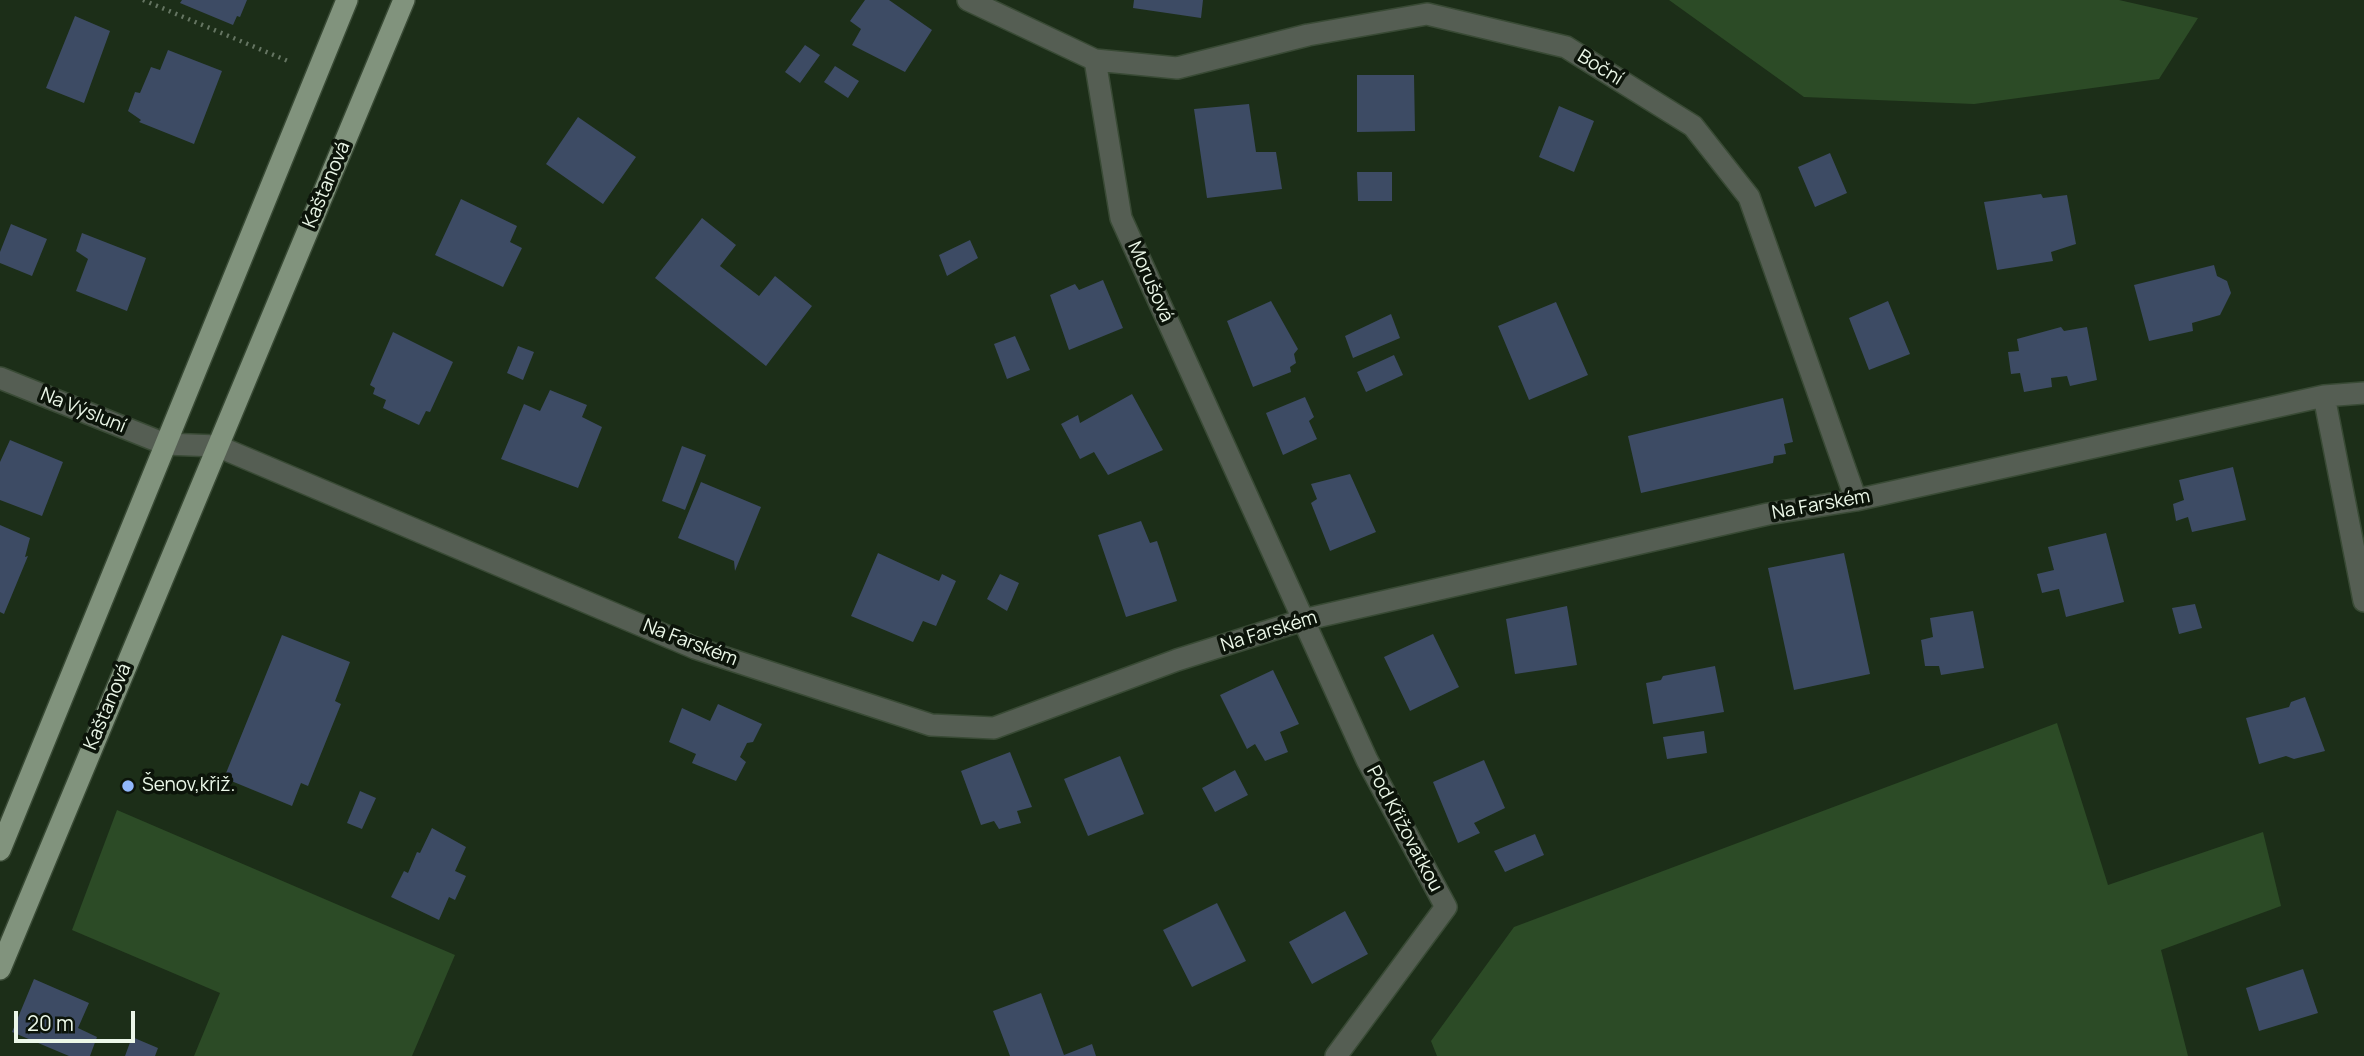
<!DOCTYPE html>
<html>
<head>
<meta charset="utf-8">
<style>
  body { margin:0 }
  #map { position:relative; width:2364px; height:1056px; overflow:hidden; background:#1c2e18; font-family:Manrope,sans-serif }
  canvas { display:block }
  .scale { position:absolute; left:14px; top:1011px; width:121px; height:32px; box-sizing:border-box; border:4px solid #ebf7e8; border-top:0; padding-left:9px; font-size:21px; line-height:24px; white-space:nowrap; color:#ebf7e8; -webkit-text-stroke:5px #0c140a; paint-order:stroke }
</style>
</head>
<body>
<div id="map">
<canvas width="2364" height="1056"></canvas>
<div class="scale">20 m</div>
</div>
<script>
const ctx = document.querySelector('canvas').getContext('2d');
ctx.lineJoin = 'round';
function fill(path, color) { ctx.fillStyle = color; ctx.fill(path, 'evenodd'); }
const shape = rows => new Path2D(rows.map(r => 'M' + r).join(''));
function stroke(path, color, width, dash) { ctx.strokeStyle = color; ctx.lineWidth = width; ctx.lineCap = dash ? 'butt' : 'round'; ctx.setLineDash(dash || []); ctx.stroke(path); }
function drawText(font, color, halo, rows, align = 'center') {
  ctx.font = font + ' Manrope,sans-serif'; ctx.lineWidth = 7; ctx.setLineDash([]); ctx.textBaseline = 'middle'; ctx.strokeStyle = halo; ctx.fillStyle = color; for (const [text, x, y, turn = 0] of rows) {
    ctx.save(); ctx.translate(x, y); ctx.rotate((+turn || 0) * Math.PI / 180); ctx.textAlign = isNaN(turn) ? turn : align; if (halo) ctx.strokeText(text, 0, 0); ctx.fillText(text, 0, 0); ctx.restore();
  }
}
fill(shape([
  [1669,0,2119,0,2198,18,2159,79,1974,104,1804,97],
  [2057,723,2108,885,2263,832,2281,906,2161,950,2188,1056,1437,1056,1431,1041,1514,927],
  [117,810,455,955,412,1056,194,1056,220,993,72,930]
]), '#2c4b26');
fill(shape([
  [182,0,247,0,240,17,237,16,233,25,180,3],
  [865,0,889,0,932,30,905,72,852,45,861,29,850,21],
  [1134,0,1203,0,1201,18,1133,8],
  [75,16,110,31,84,103,46,88],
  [805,45,820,55,800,83,785,72],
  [168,50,222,71,194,144,139,122,141,120,128,111,135,92,140,93,151,67,160,70],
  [835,66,859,81,848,98,824,82],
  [1357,75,1414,75,1415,131,1357,132],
  [1249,104,1256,152,1276,152,1282,189,1207,198,1194,109],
  [1559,106,1594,121,1574,172,1539,157],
  [578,117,636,157,603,204,546,164],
  [1830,153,1847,193,1815,207,1798,167],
  [1357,172,1392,172,1392,201,1358,201],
  [2041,194,2043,198,2067,195,2076,244,2051,252,2053,261,1997,270,1984,202],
  [461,199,517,226,510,242,522,248,503,287,435,255],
  [702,218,736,245,720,266,759,296,775,276,812,306,766,366,655,278],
  [11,224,47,239,32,276,0,263,0,252],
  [82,233,146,258,127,311,76,291,88,259,76,251],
  [970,240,978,258,947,276,939,255],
  [2214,265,2217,276,2227,281,2231,293,2220,315,2192,323,2193,331,2149,341,2134,285],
  [1103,280,1123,328,1069,350,1050,295,1075,284,1079,290],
  [1271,301,1298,349,1294,354,1296,363,1290,367,1291,372,1253,387,1227,321],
  [1888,301,1910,354,1869,370,1849,318],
  [1556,302,1588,375,1529,400,1498,326],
  [1391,314,1400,338,1353,358,1345,336],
  [2061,327,2064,331,2087,327,2097,380,2070,386,2067,376,2051,378,2052,387,2024,392,2020,373,2011,374,2008,352,2019,351,2017,339],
  [393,332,453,362,430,412,426,411,419,425,383,408,386,400,373,394,375,388,370,385],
  [1015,336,1030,370,1007,379,994,344],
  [518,346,534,352,523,380,507,373],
  [1394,355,1403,375,1366,392,1357,372],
  [550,390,587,405,582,417,602,427,578,488,501,459,524,404,540,411],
  [1132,394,1163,450,1108,475,1094,452,1080,459,1061,424,1078,415,1080,423],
  [1305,397,1314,417,1309,421,1317,439,1283,455,1266,413],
  [1783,398,1793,442,1784,444,1786,454,1774,456,1773,463,1641,493,1628,436],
  [10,440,63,462,42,516,0,500,0,462],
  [682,446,706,455,685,510,662,501],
  [2233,467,2246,520,2192,532,2188,517,2176,521,2173,504,2184,500,2179,480],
  [1350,474,1376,532,1330,551,1311,503,1317,499,1311,484],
  [701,482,761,507,735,571,734,561,678,538],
  [1141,521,1150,543,1157,541,1177,601,1126,617,1098,535],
  [0,525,30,538,25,557,28,556,4,614,0,612],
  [2106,533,2124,602,2066,617,2059,589,2042,593,2037,574,2054,570,2048,547],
  [878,553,939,581,942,574,956,581,936,626,923,621,913,642,851,616],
  [1844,553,1870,674,1794,690,1768,568],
  [1000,574,1019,583,1007,611,987,599],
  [2195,604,2202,628,2179,634,2172,608],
  [1567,606,1577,665,1515,674,1506,619],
  [1973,611,1984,668,1941,675,1939,666,1925,666,1921,640,1933,637,1930,618],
  [1433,634,1459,687,1410,711,1384,657],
  [282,635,350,662,335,701,341,704,308,786,301,783,292,806,224,778],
  [1715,666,1724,712,1653,724,1646,683,1661,680,1663,676],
  [1273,670,1299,724,1280,732,1288,752,1265,761,1255,744,1247,749,1220,695],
  [2305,697,2325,751,2294,759,2286,756,2259,764,2246,718,2289,707,2291,702],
  [718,704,762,724,753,742,747,743,740,757,746,762,736,781,692,763,696,754,669,742,682,708,710,721],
  [1704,731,1707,753,1667,759,1663,737],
  [1010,752,1032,807,1017,811,1021,823,999,829,994,821,981,825,961,771],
  [1120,756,1144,814,1088,836,1064,779],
  [1484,760,1505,808,1474,823,1480,833,1458,843,1433,782],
  [1235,770,1248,795,1215,812,1202,788],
  [360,791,376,798,362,829,347,823],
  [432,828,466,847,455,871,466,876,455,900,449,897,439,920,391,897,404,871,408,873,417,852,420,853],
  [1535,834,1544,855,1505,872,1494,851],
  [1217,903,1246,961,1192,987,1163,930],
  [1345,911,1368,954,1312,984,1289,942],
  [2303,969,2318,1013,2259,1031,2246,988],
  [34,979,89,1003,78,1028,97,1037,90,1056,69,1056,12,1032],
  [1041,993,1064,1055,1092,1044,1096,1056,1010,1056,993,1011],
  [132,1037,158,1048,155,1056,125,1056]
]), '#3d4b64');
const minor = shape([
  [968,0,1095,60,1121,218,1367,760,1446,907,1336,1056],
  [1095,60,1177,68,1308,35,1427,14,1566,47,1693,126,1749,197,1856,500],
  [0,378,165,444,217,446,695,648,931,725,994,728,1177,660,1303,620,1768,514,1856,500,2324,396,2364,393],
  [2324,396,2364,601]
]);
const major = shape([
  [0,850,347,0],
  [0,969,404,0]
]);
stroke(minor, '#394a35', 24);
stroke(major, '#394a35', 24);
stroke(shape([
  [143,0,288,61]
]), '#657562', 4.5, [2, 5]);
stroke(minor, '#555e53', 21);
stroke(major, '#81937d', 21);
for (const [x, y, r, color] of [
  [128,786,7,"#91b8fd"]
]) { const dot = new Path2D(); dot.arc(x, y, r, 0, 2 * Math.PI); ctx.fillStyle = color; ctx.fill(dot); stroke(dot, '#0c140a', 2.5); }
drawText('19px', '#ebf7e8', '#0c140a', [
  ["Boční",1600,68,32],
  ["Kaštanová",327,185,-67],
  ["Morušová",1150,282,66],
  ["Na Výsluní",83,411,22],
  ["Na Farském",1821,505,-10],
  ["Na Farském",1269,632,-17],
  ["Na Farském",690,643,21],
  ["Kaštanová",108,707,-67],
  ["Pod Křižovatkou",1404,829,62]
]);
drawText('19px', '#ebf7e8', '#0c140a', [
  ["Šenov,křiž.",142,786]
], 'left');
</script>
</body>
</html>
